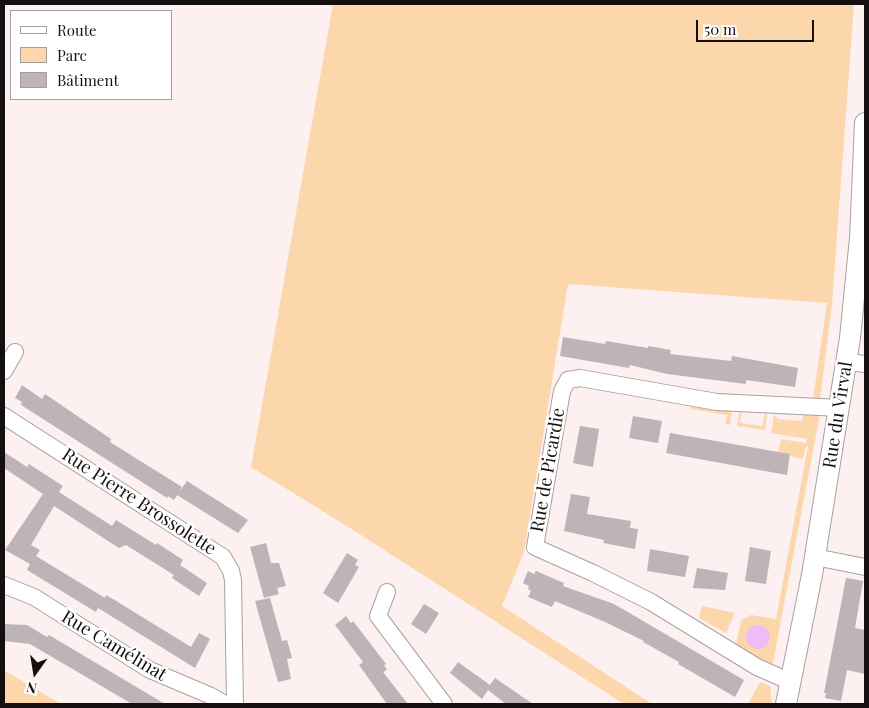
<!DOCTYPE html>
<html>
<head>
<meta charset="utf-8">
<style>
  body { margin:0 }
  #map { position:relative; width:869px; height:708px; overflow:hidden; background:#fcf0f0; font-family:"Playfair Display",serif }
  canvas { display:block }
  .frame { position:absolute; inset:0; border:5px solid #141010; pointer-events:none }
  .legend { position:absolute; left:10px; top:10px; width:162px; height:90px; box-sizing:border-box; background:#fff; border:1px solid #a19f9f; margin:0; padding:6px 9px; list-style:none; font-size:15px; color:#141010 }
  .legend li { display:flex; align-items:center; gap:10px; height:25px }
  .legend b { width:25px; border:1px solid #a19f9f }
  .north { position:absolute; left:10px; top:648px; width:50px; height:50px; -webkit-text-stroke:4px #fff; paint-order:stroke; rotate:193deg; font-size:14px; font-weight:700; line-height:20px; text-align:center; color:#141010 }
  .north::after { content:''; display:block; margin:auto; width:18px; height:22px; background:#141010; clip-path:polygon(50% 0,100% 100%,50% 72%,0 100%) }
  .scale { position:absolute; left:696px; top:20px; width:118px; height:22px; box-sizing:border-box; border:2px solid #141010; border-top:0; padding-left:6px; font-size:15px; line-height:18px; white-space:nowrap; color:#141010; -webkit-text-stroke:4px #fff; paint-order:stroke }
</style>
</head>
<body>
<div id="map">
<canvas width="869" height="708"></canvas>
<div class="frame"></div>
<ul class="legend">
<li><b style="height:6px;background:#fff"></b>Route</li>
<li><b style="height:14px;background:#fdd7ac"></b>Parc</li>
<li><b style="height:14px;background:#bdb3b8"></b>Bâtiment</li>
</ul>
<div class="north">N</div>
<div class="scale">50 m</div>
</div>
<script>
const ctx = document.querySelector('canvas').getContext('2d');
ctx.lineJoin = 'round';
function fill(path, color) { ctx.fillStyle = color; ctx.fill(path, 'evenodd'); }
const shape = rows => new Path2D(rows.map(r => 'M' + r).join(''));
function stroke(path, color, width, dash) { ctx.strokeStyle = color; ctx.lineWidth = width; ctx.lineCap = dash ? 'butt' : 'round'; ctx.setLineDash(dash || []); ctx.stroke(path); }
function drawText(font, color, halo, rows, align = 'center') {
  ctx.font = font + ' "Playfair Display",serif'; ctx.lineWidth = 5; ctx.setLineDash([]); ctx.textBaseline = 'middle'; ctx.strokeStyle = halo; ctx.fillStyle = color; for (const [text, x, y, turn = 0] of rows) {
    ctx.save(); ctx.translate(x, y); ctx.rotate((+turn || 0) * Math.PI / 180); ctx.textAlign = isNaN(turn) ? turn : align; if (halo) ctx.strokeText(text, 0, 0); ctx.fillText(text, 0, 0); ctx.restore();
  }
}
fill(shape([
  [333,4,854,4,832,304,820,400,813,399,827,303,568,284,524,552,502,606,652,704,624,704,350,528,251,467],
  [692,405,732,411,730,425,725,424,727,415,691,409],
  [740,410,742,411,740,423,762,426,765,414,767,414,765,430,737,426],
  [774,414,778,419,802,421,804,414,820,414,772,668,736,645,741,620,751,615,776,619,808,446,806,446,803,459,790,456,790,454,778,452,781,439,806,443,807,439,771,433],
  [702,606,735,613,726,633,699,618],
  [4,671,7,672,61,704,4,704],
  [760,682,770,686,772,704,748,704]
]), '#fdd7ac');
fill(shape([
  '746 637a12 12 0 1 1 24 0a12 12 0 1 1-24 0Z'
]), '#efbcf7');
fill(shape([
  [563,337,605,344,606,341,648,348,648,346,671,350,670,354,731,361,732,356,798,368,795,387,746,380,746,384,667,374,630,365,629,368,560,356],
  [22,385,42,399,45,394,111,439,110,442,182,487,174,500,168,496,167,498,21,405,22,402,15,398],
  [633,416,662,421,658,443,629,438],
  [580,426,599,429,593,467,573,463],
  [670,433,790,454,787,475,666,453],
  [4,452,27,467,29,464,63,486,59,492,112,526,116,520,156,545,157,543,183,560,180,565,207,583,199,596,172,578,174,575,126,545,119,548,54,506,31,545,40,550,36,556,105,598,106,595,113,599,191,647,199,633,210,639,195,668,98,608,96,612,27,570,30,564,5,550,43,494,4,468],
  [187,481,248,520,238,533,177,495],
  [571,494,590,497,587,514,631,521,630,528,638,529,635,549,603,543,604,540,564,531],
  [266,543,271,563,279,563,286,586,277,588,279,594,264,598,250,547],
  [750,547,771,551,766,584,745,581],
  [650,549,689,556,685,577,647,571],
  [347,553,358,560,355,565,359,567,338,603,323,593],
  [697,568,728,573,725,590,693,588],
  [528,571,534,574,536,571,564,583,563,586,614,604,744,680,735,697,678,664,679,662,643,642,644,641,605,622,555,601,552,607,528,597,531,591,528,589,529,586,523,583],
  [846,578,863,581,855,628,865,630,865,674,847,670,841,701,825,698,826,693,824,693],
  [270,598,282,641,287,640,292,658,287,659,291,679,278,682,255,601],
  [424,604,439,613,426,634,411,624],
  [346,616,351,623,353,621,386,664,384,665,387,670,383,672,408,704,387,704,359,665,363,662,335,625],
  [4,624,27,625,47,637,49,635,165,704,132,704,30,644,4,641],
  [458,662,490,685,495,678,533,704,506,704,488,690,482,699,450,673]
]), '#bdb3b8');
const minor = shape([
  [847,362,865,364],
  [4,371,15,352],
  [4,416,223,557,231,571,233,580,235,704],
  [815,557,865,567],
  [4,585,34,597,150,670,209,695,225,704],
  [387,592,378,616,444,704],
  [791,682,757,667,651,602,593,573,535,547,562,391,568,380,580,378,717,402,840,408]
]);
const tertiary = shape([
  [786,704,812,575,850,338,860,238,865,123]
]);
stroke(minor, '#aba0a0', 18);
stroke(tertiary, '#aba0a0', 22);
stroke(minor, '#fff', 16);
stroke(tertiary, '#fff', 20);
drawText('18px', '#141010', '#fff', [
  ["Rue du Virval",838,415,-81],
  ["Rue de Picardie",548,470,-80],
  ["Rue Pierre Brossolette",139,502,33],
  ["Rue Camélinat",114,646,31]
]);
</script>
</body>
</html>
